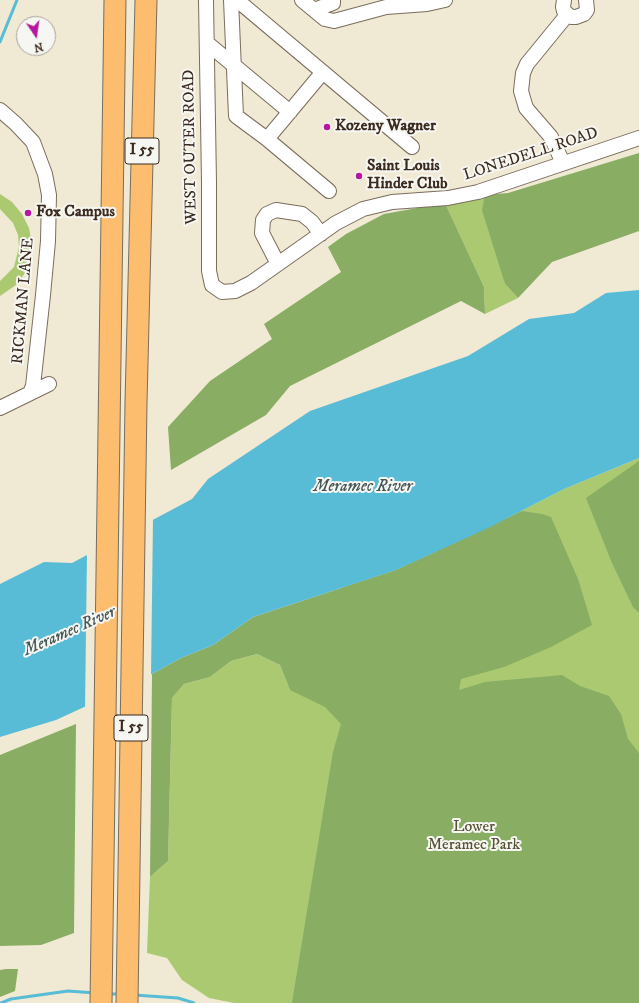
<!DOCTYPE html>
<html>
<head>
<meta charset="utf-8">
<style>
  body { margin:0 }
  #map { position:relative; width:639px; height:1003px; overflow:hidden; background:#f0e9d3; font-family:"IM FELL DW Pica",serif }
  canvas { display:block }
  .north { position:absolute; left:16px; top:16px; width:40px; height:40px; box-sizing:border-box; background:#f6f6f2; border:1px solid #aba49d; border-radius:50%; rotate:167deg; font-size:11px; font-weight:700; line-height:16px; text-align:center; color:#3b2a1e }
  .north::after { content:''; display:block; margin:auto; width:14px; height:18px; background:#b5179e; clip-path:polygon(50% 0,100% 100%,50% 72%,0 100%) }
</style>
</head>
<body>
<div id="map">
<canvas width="639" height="1003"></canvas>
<div class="north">N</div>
</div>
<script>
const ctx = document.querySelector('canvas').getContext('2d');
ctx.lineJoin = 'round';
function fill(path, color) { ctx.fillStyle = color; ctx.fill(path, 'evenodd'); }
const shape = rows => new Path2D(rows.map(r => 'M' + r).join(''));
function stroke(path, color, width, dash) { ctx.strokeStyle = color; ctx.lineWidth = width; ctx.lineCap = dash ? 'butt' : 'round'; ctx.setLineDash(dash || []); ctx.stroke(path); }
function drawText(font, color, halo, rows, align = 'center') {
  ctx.font = font + ' "IM FELL DW Pica",serif'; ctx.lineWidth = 4; ctx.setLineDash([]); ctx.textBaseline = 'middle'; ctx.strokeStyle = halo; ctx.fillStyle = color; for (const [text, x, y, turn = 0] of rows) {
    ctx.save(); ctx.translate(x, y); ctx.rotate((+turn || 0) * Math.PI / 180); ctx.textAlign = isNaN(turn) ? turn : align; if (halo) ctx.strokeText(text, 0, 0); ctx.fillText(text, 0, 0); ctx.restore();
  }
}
fill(shape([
  [0,194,12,202,22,214,29,228,32,245,30,258,25,273,16,285,0,296,0,281,14,267,19,247,18,235,13,223,0,209],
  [485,195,505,284,518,298,485,314,484,287,445,203],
  [639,458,639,1003,234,1003,209,998,182,980,167,958,147,953,150,877,168,861,172,698,184,684,210,677,231,661,257,654,280,665,290,690,343,587,396,570,488,528,564,489]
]), '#abc971');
fill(shape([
  [639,153,639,231,552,262,518,298,505,284,482,210,485,195,508,193],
  [445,203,484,287,485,314,461,301,290,386,266,415,171,470,168,427,210,381,272,339,264,324,341,272,328,247,346,234,384,214],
  [639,461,639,613,633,607,612,563,586,498],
  [522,511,542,514,551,517,578,579,592,625,551,647,504,667,461,679,459,690,485,682,562,675,580,686,609,696,621,714,628,739,639,753,639,1003,292,1003,333,752,341,724,325,707,290,690,280,665,257,654,231,661,210,677,184,684,172,698,168,861,150,877,152,674,181,658,213,645,253,617,396,570],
  [76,724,74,933,41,945,0,946,0,755],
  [6,969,18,969,15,991,0,997,0,970]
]), '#88ad63');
fill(shape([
  [639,290,639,458,564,489,488,528,396,570,253,617,213,645,181,658,132,685,56,720,0,737,0,584,44,562,72,563,192,499,208,479,310,411,468,356,529,319,574,313,606,293]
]), '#58bcd7');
fill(shape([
  [153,518,151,677,85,709,87,553]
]), '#f0e9d3');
stroke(shape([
  [0,42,17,0],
  [108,994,121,994],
  [134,995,178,998,194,1003],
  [1,1003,11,999,68,991,95,993]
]), '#58bcd7', 3);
const minor = shape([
  [206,0,209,182,209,271,212,285,222,292,235,291,251,283,336,223,363,209,392,202,448,198,478,192,639,138],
  [231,0,236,116,267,139],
  [237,0,412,147],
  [302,0,325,19,334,21,386,7,427,4,445,0],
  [564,0,563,7,564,11,571,17,576,17,584,14,587,10,586,0],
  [314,10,333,3,333,0],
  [207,43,290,112],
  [323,72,267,139,329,191],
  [0,110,16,124,33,142,45,174,49,195,48,241,43,295,33,386,30,393],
  [563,163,551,137,526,108,521,91,523,73,527,64,567,15],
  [278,264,262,233,263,220,267,214,276,210,302,214,312,222,321,234],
  [0,408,49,384]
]);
const highway = shape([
  [101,1003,115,0],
  [127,1003,136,403,146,0]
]);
stroke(minor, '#7a6d5d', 16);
stroke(highway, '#7a6d5d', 23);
stroke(minor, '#fff', 14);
stroke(highway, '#fcbd6f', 21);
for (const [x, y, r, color] of [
  [327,127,4,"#b5179e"],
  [359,176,4,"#b5179e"],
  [28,213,4,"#b5179e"]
]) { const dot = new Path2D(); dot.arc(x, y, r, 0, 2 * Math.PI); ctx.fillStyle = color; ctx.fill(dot); stroke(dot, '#f6f6f2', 1.5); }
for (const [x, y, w] of [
  [142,151,34],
  [131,728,34]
]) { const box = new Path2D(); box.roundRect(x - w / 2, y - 13, w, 26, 3); ctx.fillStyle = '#f6f6f2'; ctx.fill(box); stroke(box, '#3b2a1e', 1); }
drawText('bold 15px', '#3b2a1e', null, [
  ["I 55",142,151],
  ["I 55",131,728]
]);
drawText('bold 16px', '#3b2a1e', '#f6f6f2', [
  ["Kozeny Wagner",335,127],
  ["Saint Louis",367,167],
  ["Hinder Club",367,185],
  ["Fox Campus",36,213]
], 'left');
drawText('16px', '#3b2a1e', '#f6f6f2', [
  ["WEST OUTER ROAD",191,147,-91],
  ["LONEDELL ROAD",531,155,-18],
  ["RICKMAN LANE",24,301,-85]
]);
drawText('16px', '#575233', '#f6f6f2', [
  ["Lower",474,828],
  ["Meramec Park",474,846]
]);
drawText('italic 17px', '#445656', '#f6f6f2', [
  ["Meramec River",363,487],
  ["Meramec River",70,632,-24]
]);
</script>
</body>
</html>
